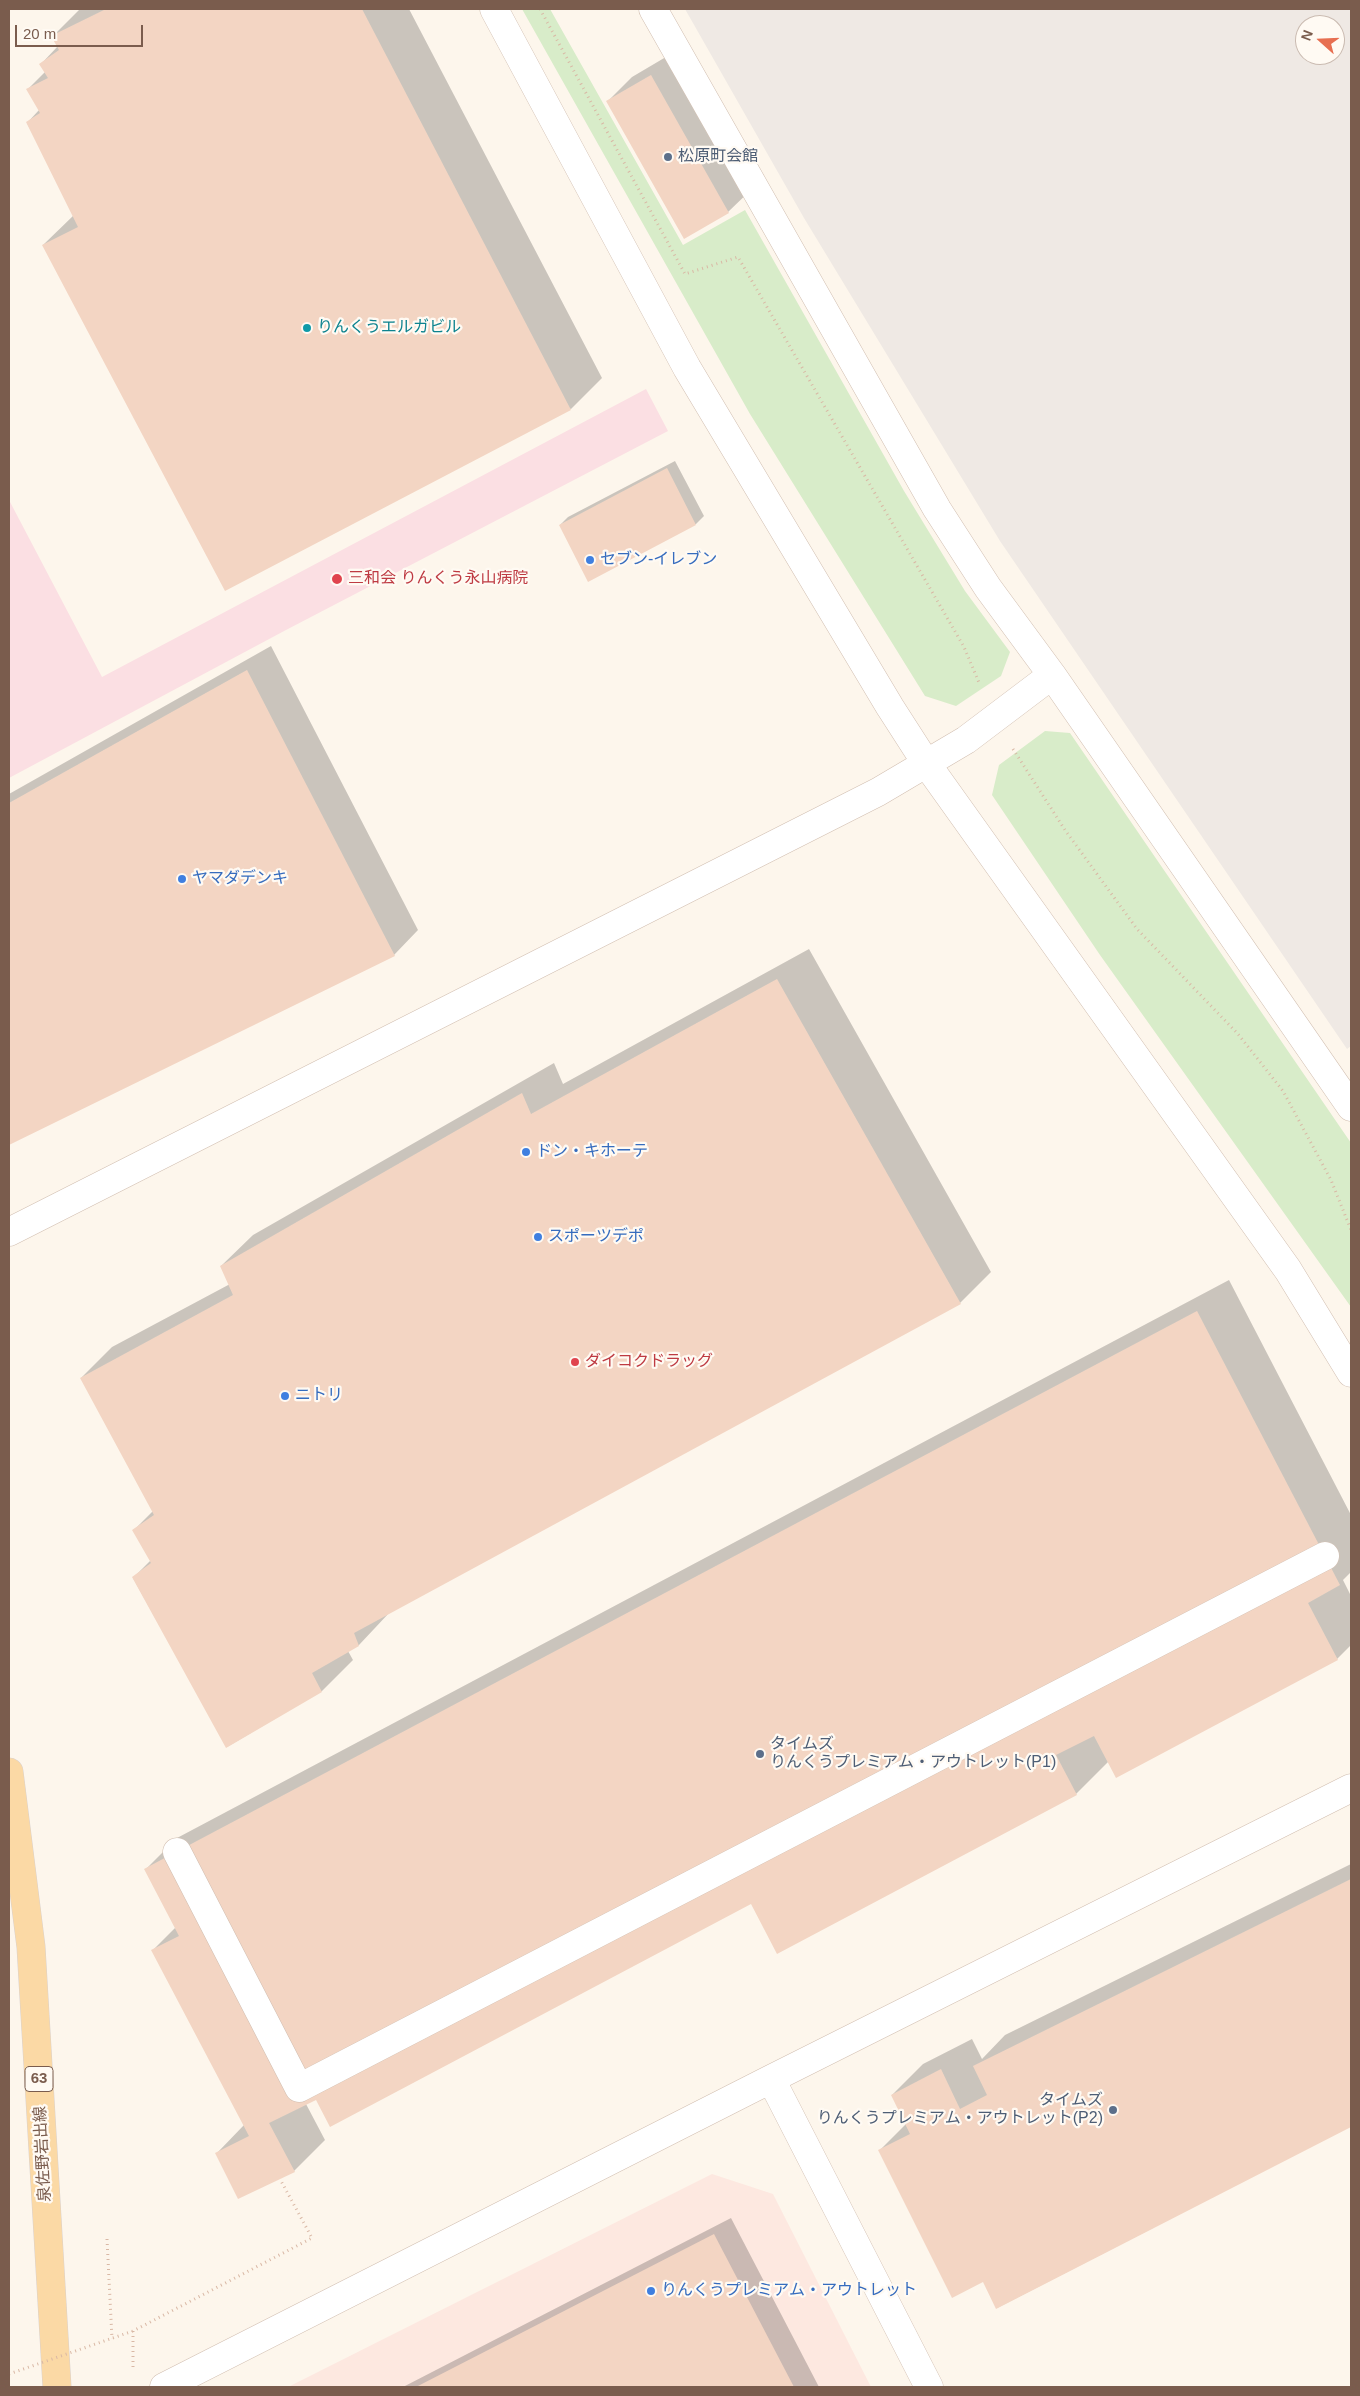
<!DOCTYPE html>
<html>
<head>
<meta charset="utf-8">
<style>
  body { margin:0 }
  #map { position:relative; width:1360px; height:2396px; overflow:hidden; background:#fdf6ec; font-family:Helvetica,sans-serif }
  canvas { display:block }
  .frame { position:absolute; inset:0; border:10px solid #7a5c4d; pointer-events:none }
  .north { position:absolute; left:1295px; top:15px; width:50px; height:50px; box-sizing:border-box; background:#fffaf3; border:1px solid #cabbb1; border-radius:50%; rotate:290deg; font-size:14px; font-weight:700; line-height:20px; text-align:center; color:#7a5c4d }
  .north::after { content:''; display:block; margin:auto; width:18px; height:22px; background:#e76f51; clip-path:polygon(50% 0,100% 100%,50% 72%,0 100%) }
  .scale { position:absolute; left:15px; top:25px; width:128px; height:22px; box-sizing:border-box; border:2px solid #7a5c4d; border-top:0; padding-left:6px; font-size:15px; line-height:18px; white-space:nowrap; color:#7a5c4d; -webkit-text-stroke:4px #fffaf3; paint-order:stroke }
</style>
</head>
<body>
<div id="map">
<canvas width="1360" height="2396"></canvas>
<div class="frame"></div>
<div class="north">N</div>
<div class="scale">20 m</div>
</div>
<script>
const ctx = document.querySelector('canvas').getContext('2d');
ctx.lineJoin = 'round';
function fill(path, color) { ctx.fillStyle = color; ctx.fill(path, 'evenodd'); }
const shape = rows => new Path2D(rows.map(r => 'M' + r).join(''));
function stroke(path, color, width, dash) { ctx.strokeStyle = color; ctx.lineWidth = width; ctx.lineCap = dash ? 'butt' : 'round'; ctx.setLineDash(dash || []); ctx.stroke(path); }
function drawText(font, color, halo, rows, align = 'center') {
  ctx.font = font + ' Helvetica,"Noto Sans JP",sans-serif'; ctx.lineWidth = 4.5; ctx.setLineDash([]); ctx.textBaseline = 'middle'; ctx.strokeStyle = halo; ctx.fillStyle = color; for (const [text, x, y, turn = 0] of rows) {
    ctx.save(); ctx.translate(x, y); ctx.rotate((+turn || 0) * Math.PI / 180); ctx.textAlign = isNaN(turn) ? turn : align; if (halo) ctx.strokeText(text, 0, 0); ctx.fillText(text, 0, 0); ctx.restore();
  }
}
fill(shape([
  [712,2174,773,2194,871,2387,288,2387]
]), '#fde8e0');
fill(shape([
  [685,9,1351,9,1351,1046,1347,1049,1000,541,804,218],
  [1305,25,1335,25,1335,55,1305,55]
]), '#efe9e4');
fill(shape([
  [646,389,668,431,286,630,9,778,9,500,102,677]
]), '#fbdfe3');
fill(shape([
  [522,9,550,9,683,245,745,210,904,491,965,591,1010,652,1001,676,956,706,925,696,750,414],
  [1045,731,1070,733,1351,1143,1351,1307,1100,955,992,795,999,765]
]), '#d8ecc9');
fill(shape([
  [80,9,409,9,602,378,571,409,43,245,74,215,27,123,39,110,28,89,45,72,41,64,58,46,53,36],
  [676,51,753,188,728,212,608,101,632,77],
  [675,461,704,516,696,524,560,525,568,517],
  [271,646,418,930,394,955,9,1144,9,794],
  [809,949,991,1272,960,1303,390,1612,359,1645,348,1651,353,1660,322,1691,227,1747,133,1578,151,1560,134,1530,153,1511,81,1378,112,1347,230,1284,221,1266,253,1235,554,1063,563,1084],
  [1229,1280,1351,1515,1351,1572,1343,1580,1351,1596,1351,1645,1337,1659,1109,1761,1076,1794,751,1902,306,2104,325,2140,294,2171,217,2153,244,2125,153,1950,176,1927,146,1869,177,1838],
  [1351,1864,1351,2126,997,2308,983,2280,880,2150,907,2123,892,2095,923,2064,972,2039,982,2059,1005,2035],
  [731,2218,819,2387,403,2387]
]), '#0003');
fill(shape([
  [106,9,362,9,571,410,225,591,42,245,78,227,26,122,40,113,26,89,48,78,39,64,59,50,51,36],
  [651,75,729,213,684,239,606,101],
  [667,468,696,525,588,582,559,525],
  [247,670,395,956,9,1145,9,803],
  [777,979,961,1304,354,1633,359,1646,312,1673,322,1692,226,1748,132,1577,151,1563,132,1530,154,1515,80,1378,233,1295,220,1266,522,1093,531,1114],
  [1197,1311,1340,1585,1308,1603,1338,1660,1116,1778,1094,1736,1056,1755,1077,1795,777,1954,751,1904,330,2127,316,2100,269,2123,295,2172,238,2199,215,2153,249,2136,151,1950,179,1936,144,1869],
  [1351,1879,1351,2127,996,2309,983,2282,952,2298,878,2150,910,2134,891,2095,941,2069,960,2109,987,2095,973,2066],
  [714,2234,794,2387,416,2387]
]), '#f3d5c3');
const minor = shape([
  [494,9,687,368,890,707,926,763,1288,1270,1351,1373],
  [653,9,937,509,988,588,1052,675,1351,1107],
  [9,1232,878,792,966,740,1052,675],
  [177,1852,299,2088,1325,1556],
  [771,2079,929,2387],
  [164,2387,771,2079,1351,1788]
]);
const major = shape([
  [9,1772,31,1947,57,2387]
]);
stroke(minor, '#d1beb0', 29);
stroke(major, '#dad1cd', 29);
stroke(shape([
  [540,9,685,274,738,257,964,647,980,685],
  [1013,749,1065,830,1137,929,1238,1034,1283,1091,1331,1180,1351,1230],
  [107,2239,112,2339],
  [133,2367,133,2331,312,2238,280,2179]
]), '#d9b8a5', 3, [1, 4]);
stroke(minor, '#fff', 28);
stroke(major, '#fbd9a5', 28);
stroke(shape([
  [9,2374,133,2331]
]), '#d9b8a5', 3, [1, 4]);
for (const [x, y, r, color] of [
  [668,157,5,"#5c6f8a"],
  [307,328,5,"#0f9aa8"],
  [590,560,5,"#3f7fe0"],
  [337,579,6,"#e0444e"],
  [182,879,5,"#3f7fe0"],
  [526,1152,5,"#3f7fe0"],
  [538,1237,5,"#3f7fe0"],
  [575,1362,5,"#e0444e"],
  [285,1396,5,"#3f7fe0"],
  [760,1754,5,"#5c6f8a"],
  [1113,2110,5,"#5c6f8a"],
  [651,2291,5,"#3f7fe0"]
]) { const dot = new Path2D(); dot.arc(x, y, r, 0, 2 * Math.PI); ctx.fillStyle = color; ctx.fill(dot); stroke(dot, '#fffaf3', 2); }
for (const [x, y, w] of [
  [39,2079,28]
]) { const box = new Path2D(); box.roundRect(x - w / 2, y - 12.5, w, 25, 4); ctx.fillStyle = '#fffaf3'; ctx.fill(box); stroke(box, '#7a5c4d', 1); }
drawText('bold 15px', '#7a5c4d', null, [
  ["63",39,2079]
]);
drawText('16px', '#4e5e75', '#fffaf3', [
  ["松原町会館",678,157],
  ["タイムズ",770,1745],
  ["りんくうプレミアム・アウトレット(P1)",770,1763],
  ["タイムズ",1103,2101,"right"],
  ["りんくうプレミアム・アウトレット(P2)",1103,2119,"right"]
], 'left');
drawText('16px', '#0d838f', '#fffaf3', [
  ["りんくうエルガビル",317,328]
], 'left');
drawText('16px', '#366cbe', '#fffaf3', [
  ["セブン-イレブン",600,560],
  ["ヤマダデンキ",192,879],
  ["ドン・キホーテ",536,1152],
  ["スポーツデポ",548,1237],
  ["ニトリ",295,1396],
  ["りんくうプレミアム・アウトレット",661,2291]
], 'left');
drawText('16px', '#be3a42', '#fffaf3', [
  ["三和会 りんくう永山病院",348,579],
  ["ダイコクドラッグ",585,1362]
], 'left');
drawText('16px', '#7a5c4d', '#fffaf3', [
  ["泉佐野岩出線",43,2154,-93]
]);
</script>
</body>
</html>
